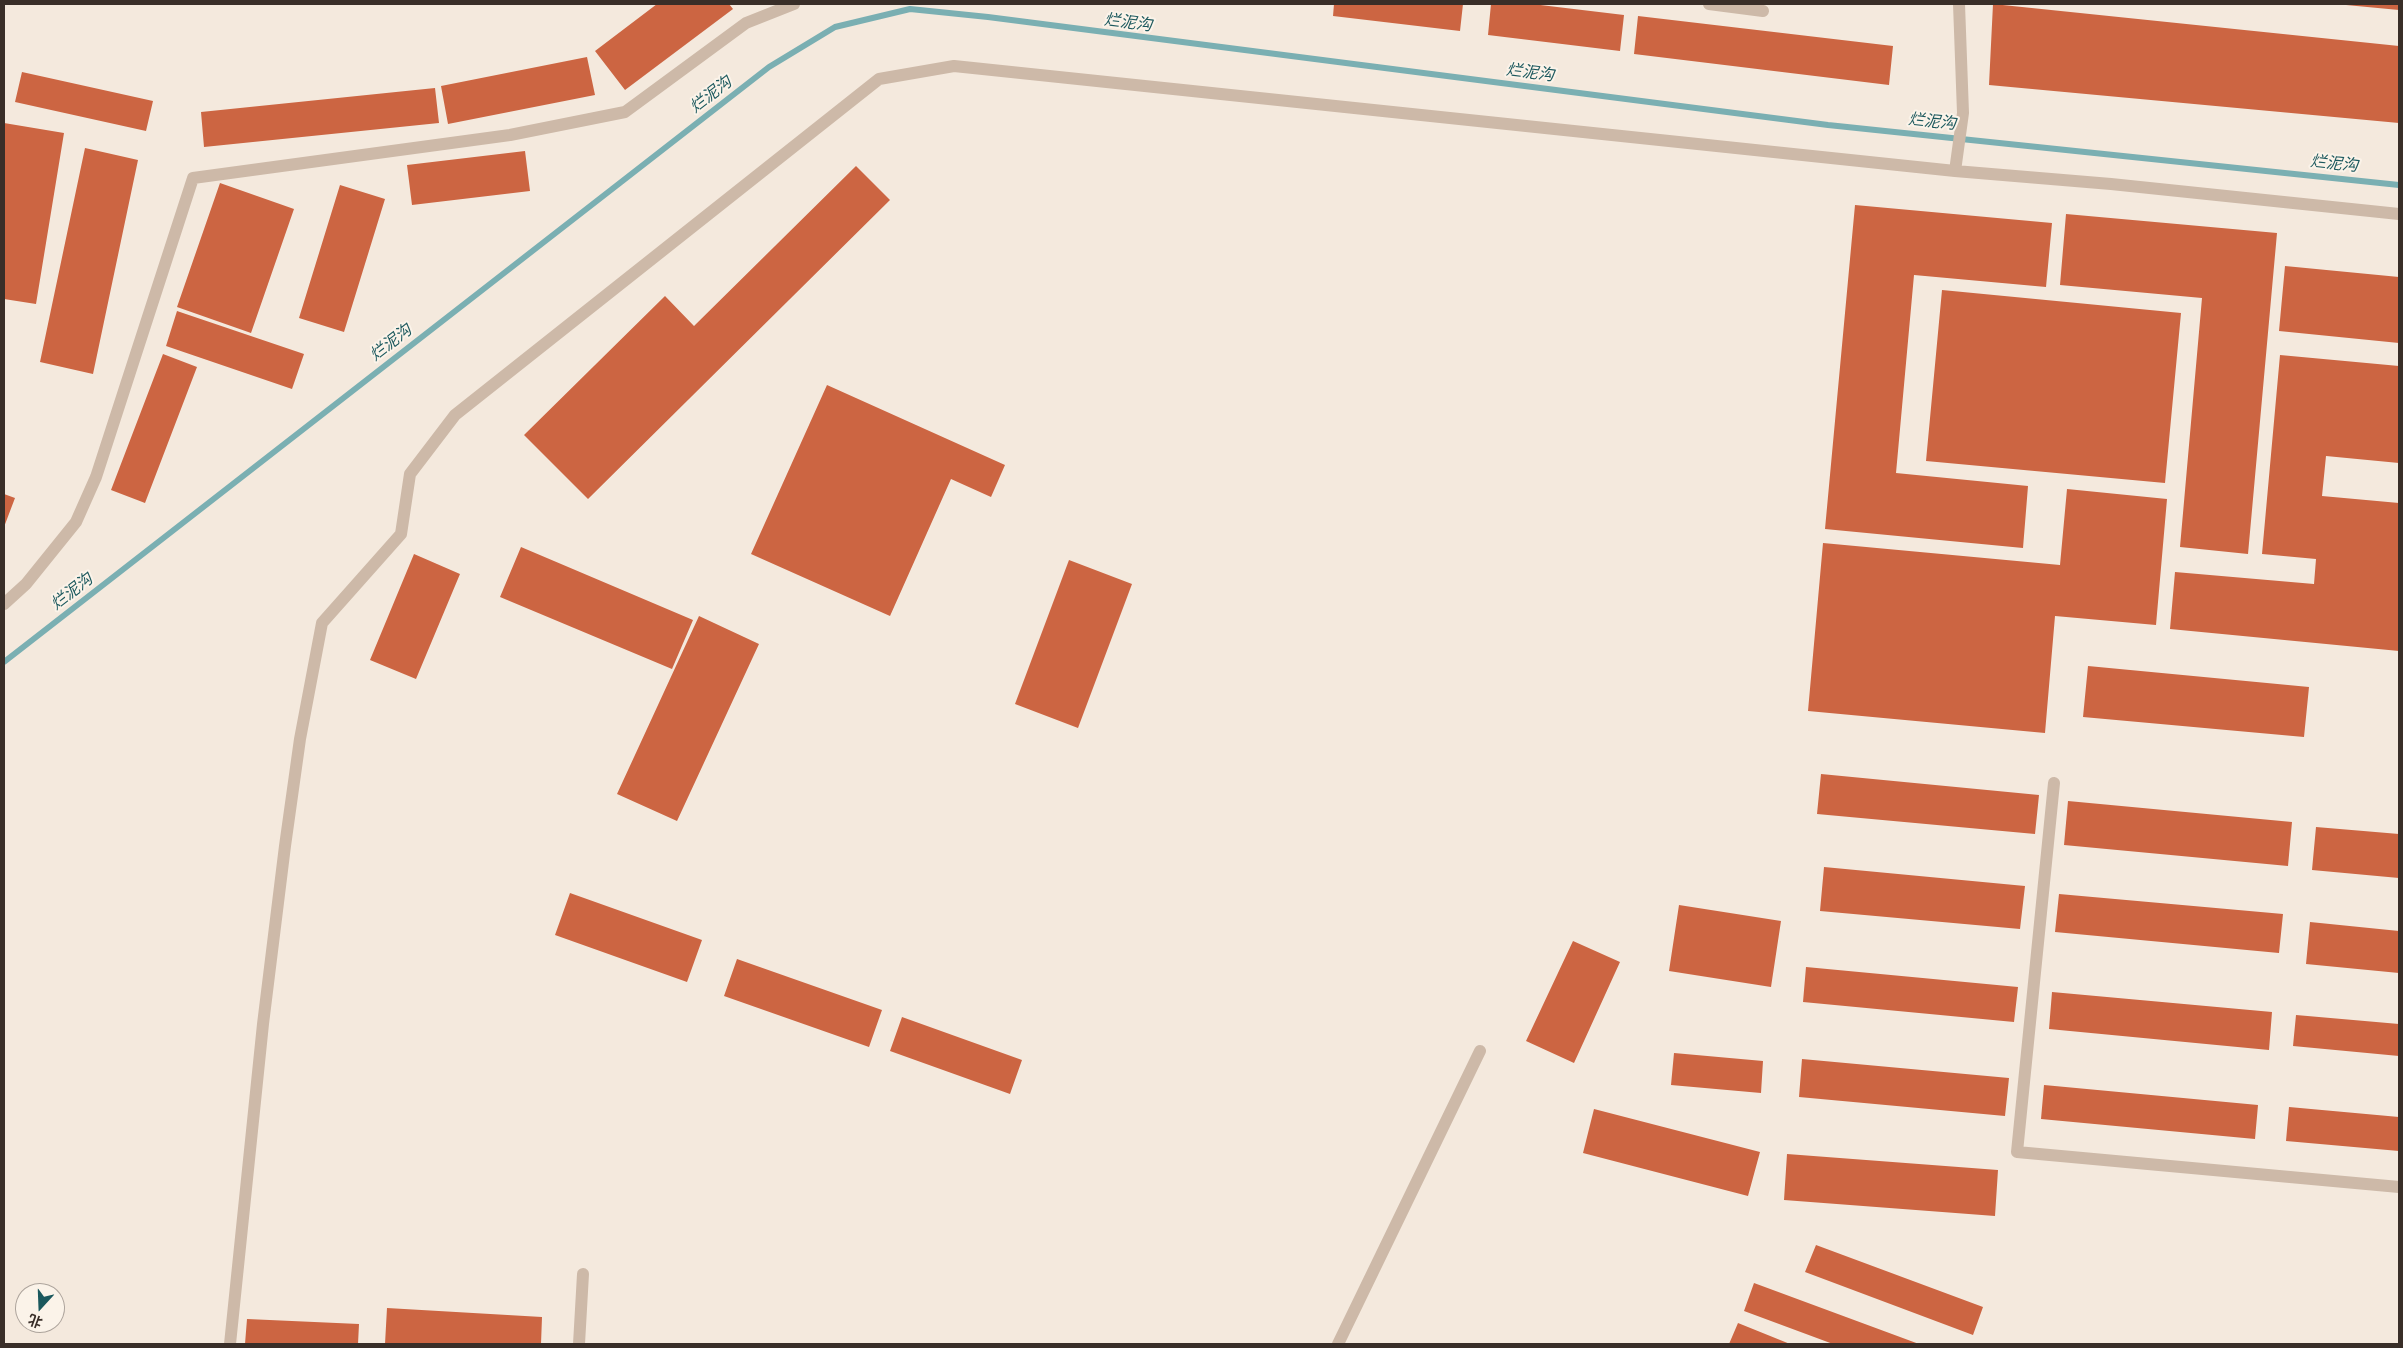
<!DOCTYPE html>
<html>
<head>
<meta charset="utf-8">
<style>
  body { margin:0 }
  #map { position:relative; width:2403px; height:1348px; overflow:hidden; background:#f4e9dd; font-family:"Noto Sans","Noto Sans SC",sans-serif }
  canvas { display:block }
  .frame { position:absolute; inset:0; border:5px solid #392e28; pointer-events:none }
  .north { position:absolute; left:15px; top:1283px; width:50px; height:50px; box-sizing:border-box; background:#fbf3e9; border:1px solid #ada49c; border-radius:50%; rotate:200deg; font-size:14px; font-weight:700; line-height:20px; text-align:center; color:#392e28 }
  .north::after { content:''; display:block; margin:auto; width:18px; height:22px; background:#1b585d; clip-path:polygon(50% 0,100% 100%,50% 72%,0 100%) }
</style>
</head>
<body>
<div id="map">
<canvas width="2403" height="1348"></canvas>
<div class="frame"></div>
<div class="north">北</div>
</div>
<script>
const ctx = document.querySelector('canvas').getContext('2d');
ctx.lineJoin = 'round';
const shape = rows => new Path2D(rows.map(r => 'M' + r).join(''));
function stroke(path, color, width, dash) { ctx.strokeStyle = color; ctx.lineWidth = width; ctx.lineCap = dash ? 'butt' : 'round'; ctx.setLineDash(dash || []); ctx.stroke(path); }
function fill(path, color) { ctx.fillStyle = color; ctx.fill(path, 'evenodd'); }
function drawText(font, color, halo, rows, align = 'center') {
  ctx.font = font + ' "Noto Sans","Noto Sans SC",sans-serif'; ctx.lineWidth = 4; ctx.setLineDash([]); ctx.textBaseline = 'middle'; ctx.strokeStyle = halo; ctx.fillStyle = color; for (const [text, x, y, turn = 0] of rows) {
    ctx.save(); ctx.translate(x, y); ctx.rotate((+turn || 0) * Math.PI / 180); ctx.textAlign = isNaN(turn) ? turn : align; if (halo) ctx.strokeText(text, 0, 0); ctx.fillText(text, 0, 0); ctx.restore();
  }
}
stroke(shape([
  [4,662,769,67,835,27,910,9,988,17,1828,125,2399,185]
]), '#7aafb2', 6);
fill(shape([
  [657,4,729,4,733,9,625,90,595,51],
  [1334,4,1463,4,1460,31,1333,16],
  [1491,4,1532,4,1624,15,1620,51,1488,35],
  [1993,4,2399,46,2399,123,1989,85],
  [2346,4,2399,4,2399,10,2346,5],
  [1638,16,1893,46,1889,85,1634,54],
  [587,57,595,95,448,124,441,86],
  [22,72,153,101,146,131,15,102],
  [435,88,439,123,204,147,201,112],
  [4,123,64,133,36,304,4,299],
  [85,148,138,160,93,374,40,362],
  [525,151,530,191,412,205,407,165],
  [856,166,890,200,588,499,524,435,665,296,694,326],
  [220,183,294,209,251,333,177,307],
  [340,185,385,199,344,332,299,318],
  [1855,205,2052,223,2046,287,1914,275,1896,473,2028,486,2023,548,1825,529],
  [2066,214,2277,233,2248,554,2180,547,2202,298,2060,285],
  [2285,266,2399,277,2399,343,2279,331],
  [1942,290,2181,313,2165,483,1926,461],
  [177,311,304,354,292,389,166,346],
  [163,354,197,367,145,503,111,490],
  [2280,355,2399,366,2399,463,2326,456,2322,496,2399,503,2399,651,2170,629,2175,572,2314,584,2316,559,2262,554],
  [827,385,1005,465,991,497,951,479,890,616,751,554],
  [2067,489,2167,499,2156,625,2055,616,2045,733,1808,711,1823,543,2060,565],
  [4,494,15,498,4,527],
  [521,547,693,620,672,669,500,597],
  [414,554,460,574,416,679,370,660],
  [1069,560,1132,584,1078,728,1015,704],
  [699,616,759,644,677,821,617,794],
  [2088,666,2309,687,2304,737,2083,717],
  [1821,774,2039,795,2035,834,1817,814],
  [2068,801,2292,822,2288,866,2064,845],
  [2316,827,2399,834,2399,878,2312,870],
  [1824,867,2025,886,2020,929,1820,911],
  [570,893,702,940,687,982,555,935],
  [2059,894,2283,914,2279,953,2055,932],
  [1679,905,1781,921,1771,987,1669,971],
  [2310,922,2399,931,2399,973,2306,964],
  [1573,941,1620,962,1574,1063,1526,1041],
  [737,959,882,1010,869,1047,724,996],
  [1806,967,2018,987,2014,1022,1803,1002],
  [2052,992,2272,1012,2269,1050,2049,1029],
  [2296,1015,2399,1024,2399,1056,2293,1046],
  [902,1017,1022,1060,1010,1094,890,1051],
  [1674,1053,1763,1061,1761,1093,1671,1085],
  [1802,1059,2009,1078,2005,1116,1799,1097],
  [2044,1085,2258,1105,2255,1139,2041,1119],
  [2289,1107,2399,1117,2399,1151,2286,1141],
  [1594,1109,1760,1152,1748,1196,1583,1153],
  [1787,1154,1998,1170,1995,1216,1784,1200],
  [1816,1245,1983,1307,1973,1335,1805,1272],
  [1754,1283,1919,1344,1833,1344,1744,1311],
  [387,1308,542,1317,541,1344,385,1344],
  [247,1319,359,1324,358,1344,245,1344],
  [1738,1323,1790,1344,1729,1344]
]), '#cc6542');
stroke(shape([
  [1709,4,1763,11],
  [1955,171,1963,113,1959,4],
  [4,604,26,584,76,522,96,477,193,178,510,135,625,112,746,23,794,4],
  [2054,783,2017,1152,2399,1187],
  [230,1344,263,1024,285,846,300,739,322,623,401,534,410,474,455,415,879,79,954,66,1955,171,2111,184,2399,214],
  [579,1344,583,1274],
  [1338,1344,1480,1051]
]), '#cdb9a8', 12);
drawText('italic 16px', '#1b585d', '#fbf3e9', [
  ["烂泥沟",1128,23,7],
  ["烂泥沟",1530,73,7],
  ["烂泥沟",711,95,-38],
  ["烂泥沟",1932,122,6],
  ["烂泥沟",2334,164,6],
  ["烂泥沟",391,343,-38],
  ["烂泥沟",72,592,-38]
]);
</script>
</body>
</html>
